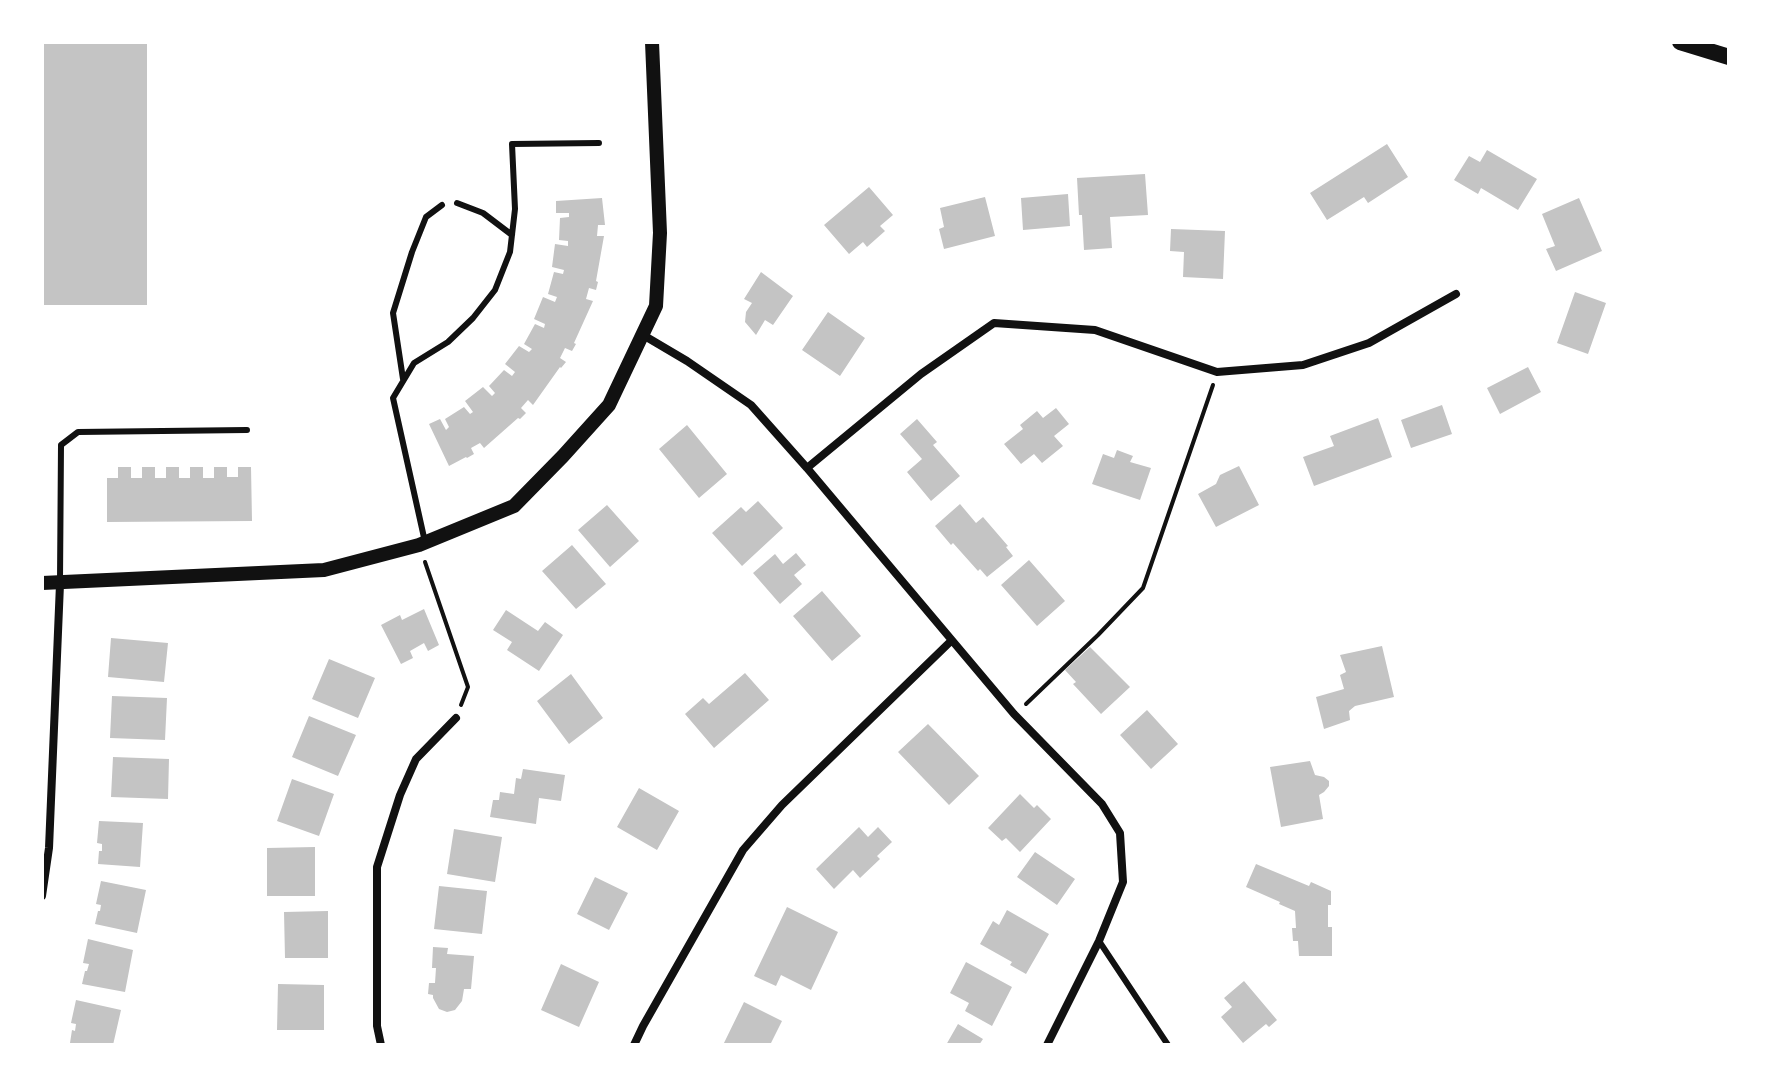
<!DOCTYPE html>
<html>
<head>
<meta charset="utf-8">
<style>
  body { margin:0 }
  #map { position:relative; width:1771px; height:1087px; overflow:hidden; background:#fff; font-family:"Titillium Web",sans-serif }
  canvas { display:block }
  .frame { position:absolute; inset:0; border:44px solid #fff; pointer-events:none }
</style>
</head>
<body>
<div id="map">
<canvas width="1771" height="1087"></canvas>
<div class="frame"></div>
</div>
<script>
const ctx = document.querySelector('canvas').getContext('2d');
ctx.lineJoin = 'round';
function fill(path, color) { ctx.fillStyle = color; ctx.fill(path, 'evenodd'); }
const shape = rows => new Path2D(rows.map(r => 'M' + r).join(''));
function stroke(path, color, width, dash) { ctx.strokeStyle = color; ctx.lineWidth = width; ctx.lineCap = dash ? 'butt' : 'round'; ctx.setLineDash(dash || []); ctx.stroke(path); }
fill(shape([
  [42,42,147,42,147,305,42,305],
  [1387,144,1408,177,1368,203,1364,197,1327,220,1310,193],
  [1487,150,1537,179,1518,210,1481,188,1478,194,1454,180,1469,156,1480,162],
  [1145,174,1148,215,1110,217,1112,248,1084,250,1082,215,1079,215,1077,178],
  [869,187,893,215,880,226,885,231,867,247,863,242,849,254,824,225],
  [1068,194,1070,226,1023,230,1021,198],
  [985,197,995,236,944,249,939,229,944,227,940,208],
  [602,198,605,225,598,225,597,236,604,236,596,281,598,282,596,290,589,288,586,299,593,301,574,343,576,344,572,351,565,348,560,358,566,362,561,368,560,367,533,405,528,400,521,408,526,413,520,419,518,418,484,448,480,443,471,448,474,454,467,458,466,457,449,466,429,424,440,419,446,430,449,427,445,419,464,407,470,414,473,412,465,401,483,387,492,396,495,393,489,386,504,370,512,376,515,372,505,364,519,346,529,352,532,349,524,344,535,324,544,328,545,324,534,319,543,297,555,302,557,297,548,294,554,272,563,274,564,270,552,267,555,244,568,246,568,241,559,240,560,218,569,217,569,213,556,213,556,201],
  [1579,198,1602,251,1556,271,1546,249,1555,246,1542,214],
  [1171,229,1225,231,1223,279,1183,277,1184,252,1170,251],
  [761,272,793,296,773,325,765,320,756,335,745,322,746,312,752,303,744,299],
  [1575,292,1606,303,1588,354,1557,343],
  [828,312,865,338,840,376,802,350],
  [1528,367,1541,392,1500,414,1487,388],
  [1442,405,1452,434,1411,448,1401,420],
  [1056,408,1069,424,1054,436,1063,446,1042,463,1034,454,1021,464,1004,444,1023,429,1020,425,1037,411,1043,418],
  [1378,418,1392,457,1314,486,1303,457,1334,446,1330,436],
  [917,419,937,442,933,445,960,476,931,501,907,472,922,459,900,434],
  [687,425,727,474,699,498,659,449],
  [1117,450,1133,456,1130,462,1151,468,1140,500,1092,484,1103,454,1114,458],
  [1239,466,1259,505,1216,527,1198,494,1216,484,1220,475],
  [118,467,131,467,131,478,142,478,142,467,155,467,155,478,166,478,166,467,179,467,179,478,190,478,190,467,203,467,203,478,214,478,214,467,227,467,227,477,238,477,238,467,251,467,252,521,107,522,107,478,118,478],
  [758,501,783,528,742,566,712,533,741,507,746,512],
  [960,504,976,523,983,517,1008,546,1006,547,1013,556,987,577,980,569,978,571,953,543,951,545,935,526],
  [607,505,639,541,610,567,578,530],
  [572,545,606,584,576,609,542,571],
  [796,553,806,565,794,575,802,584,780,604,753,573,775,554,783,564],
  [1029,560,1065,601,1037,626,1001,585],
  [822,591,861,636,832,661,793,616],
  [424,609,439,645,428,651,424,643,410,651,413,658,401,664,381,625,400,615,402,620],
  [506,610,538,631,545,622,563,635,539,671,507,650,512,642,493,630],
  [111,638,168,643,164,682,108,677],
  [1382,646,1394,697,1355,706,1349,711,1350,720,1324,729,1316,697,1344,689,1340,675,1346,672,1340,655],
  [1090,647,1130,687,1101,714,1073,684,1076,682,1065,670],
  [329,659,375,678,358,718,312,699],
  [745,673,769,700,714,748,685,714,703,698,709,704],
  [571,674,603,718,569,744,537,701],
  [112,696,167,698,165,740,110,738],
  [1147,710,1178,744,1151,769,1120,735],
  [309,716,356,735,338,776,292,757],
  [928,724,979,776,949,805,898,752],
  [113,757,169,759,168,799,111,797],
  [1310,761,1315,775,1324,777,1329,781,1329,786,1324,792,1319,795,1323,819,1281,827,1270,767],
  [523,769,565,775,561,801,539,798,536,824,490,817,493,800,499,800,500,792,514,794,516,778,521,779],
  [292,779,334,794,319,836,277,821],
  [639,788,679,811,657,850,617,827],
  [1020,794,1034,808,1037,805,1051,819,1020,852,1006,838,1002,841,988,828],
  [99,821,143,823,140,867,98,864,99,851,102,851,102,844,97,843],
  [859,827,868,837,878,827,892,842,877,856,880,859,860,878,853,870,834,889,816,869],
  [454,829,502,837,495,882,447,874],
  [315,847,315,896,267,896,267,848],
  [1035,852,1075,879,1057,905,1017,877],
  [1256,864,1309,886,1311,882,1331,891,1331,905,1328,905,1328,927,1332,927,1332,956,1299,956,1298,941,1293,941,1292,928,1296,928,1295,911,1279,904,1280,902,1246,887],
  [595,877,628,893,609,930,577,914],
  [101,881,146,890,137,933,95,924,98,911,100,911,101,905,96,904],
  [439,886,487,891,482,934,434,929],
  [787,907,838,932,811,990,781,975,776,986,754,976],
  [1007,910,1049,934,1026,974,1010,965,1012,962,980,944,993,921,999,925],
  [328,911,328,958,285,958,284,912],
  [88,939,133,950,125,992,82,984,85,971,87,971,89,964,83,963],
  [433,947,448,948,447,954,474,956,471,989,464,989,462,1001,455,1010,447,1012,439,1009,433,998,433,995,428,994,429,983,435,983,436,968,432,968],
  [966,962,1012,987,992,1026,965,1011,969,1003,950,993],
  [561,964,599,982,579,1027,541,1010],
  [1244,981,1277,1020,1269,1027,1266,1024,1243,1043,1221,1017,1232,1007,1224,998],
  [278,984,324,985,324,1030,277,1030],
  [76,1000,121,1010,113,1045,70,1043,72,1030,75,1031,76,1024,71,1023],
  [744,1002,782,1021,770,1045,723,1045],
  [958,1024,983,1039,979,1045,946,1045]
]), '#c4c4c4');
stroke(shape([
  [425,562,468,687,461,705],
  [1026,704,1098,635,1143,588,1213,385]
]), '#111', 4);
stroke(shape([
  [457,203,483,213,512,235],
  [403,379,393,313,412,252,426,217,442,205],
  [425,542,393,398,414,363,448,342,473,318,495,290,510,252,515,209,512,144,599,143],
  [60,580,61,445,78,432,247,430],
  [1099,941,1168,1045]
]), '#111', 6);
stroke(shape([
  [643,335,687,361,751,405,807,468,1014,714,1102,804,1120,833,1123,882,1099,941,1047,1045],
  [807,468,921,374,994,323,1095,330,1217,372,1303,365,1369,343,1456,294],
  [42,896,49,848,60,584],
  [381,1045,377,1026,377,867,400,795,416,759,456,718],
  [634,1045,643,1026,743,850,782,805,951,641]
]), '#111', 8);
stroke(shape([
  [42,583,324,570,419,545,514,506,563,456,609,405,656,306,660,233,652,42]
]), '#111', 14);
stroke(shape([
  [1680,42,1729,57]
]), '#111', 16);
</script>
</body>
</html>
